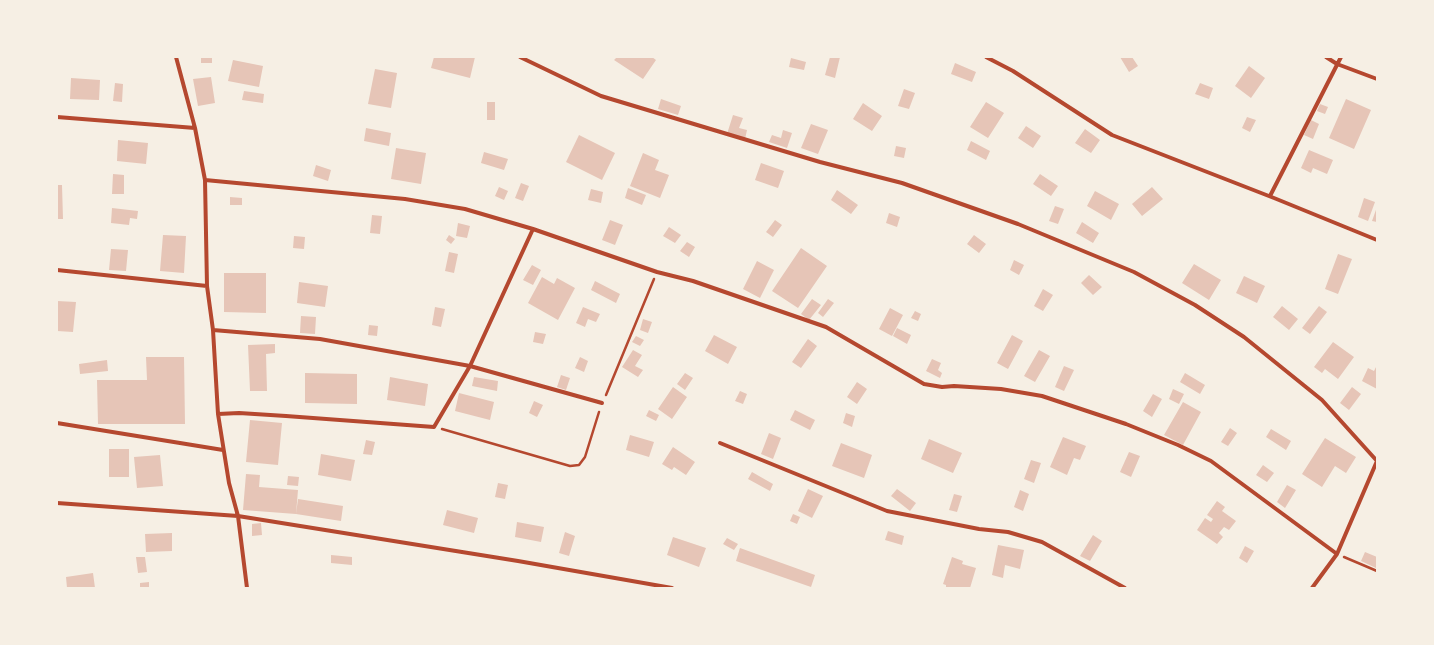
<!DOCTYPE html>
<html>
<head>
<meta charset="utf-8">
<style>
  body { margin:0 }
  #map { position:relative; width:1434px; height:645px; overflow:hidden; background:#f6efe4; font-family:Signika,sans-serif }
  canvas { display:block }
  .frame { position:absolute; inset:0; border:58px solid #f6efe4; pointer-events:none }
</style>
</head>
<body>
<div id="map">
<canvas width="1434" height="645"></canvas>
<div class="frame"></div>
</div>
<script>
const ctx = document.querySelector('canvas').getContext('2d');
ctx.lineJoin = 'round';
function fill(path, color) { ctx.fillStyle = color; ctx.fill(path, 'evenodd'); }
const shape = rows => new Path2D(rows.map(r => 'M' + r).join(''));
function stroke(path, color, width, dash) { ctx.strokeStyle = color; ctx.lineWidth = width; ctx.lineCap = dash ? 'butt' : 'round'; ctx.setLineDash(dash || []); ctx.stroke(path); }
fill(shape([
  [201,57,212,57,212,63,201,63],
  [434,57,475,57,470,78,431,68],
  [617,57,652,57,656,60,643,79,614,60],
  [830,57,840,57,835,78,825,75],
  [1120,57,1132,57,1138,66,1129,72],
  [791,58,806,62,804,70,789,67],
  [233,60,263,66,259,87,228,81],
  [955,63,976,72,972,82,951,74],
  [1249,66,1265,78,1251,98,1235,86],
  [375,69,397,73,391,108,368,104],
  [211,77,215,103,198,106,193,79],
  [71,78,100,80,99,100,70,99],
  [115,83,123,84,122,102,113,101],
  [1200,83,1213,88,1209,99,1195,94],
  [904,89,915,93,909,109,898,106],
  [244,91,264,94,263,103,242,100],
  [661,99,681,106,678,115,658,109],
  [1346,99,1371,110,1354,149,1329,138],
  [487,102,495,102,495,120,487,120],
  [986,102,1004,113,988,138,970,127],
  [863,103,882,116,872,131,853,119],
  [1320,104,1328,107,1325,114,1317,111],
  [733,115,743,118,739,128,747,130,745,139,727,134],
  [1247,117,1256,120,1250,132,1242,128],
  [1311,120,1319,124,1313,139,1304,135],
  [811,124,828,130,818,154,801,148],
  [1026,126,1041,136,1033,148,1018,138],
  [366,128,391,133,389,146,364,141],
  [1085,129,1100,140,1091,153,1075,143],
  [783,130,792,133,787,148,769,142,772,135,781,138],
  [579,135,615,153,602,180,566,162],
  [118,140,148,143,146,164,117,161],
  [971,141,990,151,986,160,967,150],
  [896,146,906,148,904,158,894,156],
  [396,148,426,153,421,184,391,179],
  [1309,150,1333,160,1327,174,1313,168,1311,173,1301,168],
  [484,152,508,159,504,170,481,163],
  [643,153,659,160,655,170,669,175,660,198,630,186],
  [761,163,784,171,778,188,755,180],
  [316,165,331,170,328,181,313,176],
  [113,174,124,175,124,194,112,194],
  [1040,174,1058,186,1051,196,1033,184],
  [521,183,529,186,523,201,515,198],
  [57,185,62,185,63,219,57,219],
  [499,187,508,191,504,200,495,196],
  [1152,187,1163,199,1142,216,1132,204],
  [628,188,646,195,642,205,625,198],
  [591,189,603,192,601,203,588,200],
  [837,190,858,205,851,214,831,200],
  [1095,191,1119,204,1111,220,1087,206],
  [230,197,242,198,242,205,230,205],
  [1364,198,1375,202,1368,221,1358,217],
  [1055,206,1064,209,1058,224,1049,221],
  [1377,207,1377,222,1372,221],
  [112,208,138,211,137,219,130,218,129,225,111,223],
  [889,213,900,217,897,227,886,223],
  [372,215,382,216,380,234,370,233],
  [610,220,623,225,615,245,602,240],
  [775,220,782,225,773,237,766,232],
  [1082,222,1099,233,1093,243,1076,233],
  [458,223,470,226,467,238,456,236],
  [669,227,681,235,675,243,663,236],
  [163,235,186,236,184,273,160,271],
  [449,235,455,239,451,244,446,240],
  [974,235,986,244,979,253,967,244],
  [294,236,305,237,304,249,293,248],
  [687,242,695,247,689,257,680,251],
  [801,248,827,266,798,308,772,291],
  [111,249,128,250,126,271,109,270],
  [449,252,458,254,454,273,445,271],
  [1338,254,1352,259,1338,294,1325,289],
  [1014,260,1024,265,1019,275,1010,270],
  [757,261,774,270,760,298,743,289],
  [1194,264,1221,280,1209,300,1182,283],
  [532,265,541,270,533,285,523,280],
  [224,273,266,273,266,313,224,312],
  [1089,275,1102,287,1093,295,1081,283],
  [1244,276,1265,286,1257,303,1236,293],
  [542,277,554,284,557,278,575,288,558,320,528,303],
  [595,281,620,294,616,303,591,290],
  [299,282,328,286,325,307,297,303],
  [1043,289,1053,295,1043,311,1034,306],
  [812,299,821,305,809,320,801,314],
  [828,299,834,303,823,317,818,313],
  [57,301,76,302,73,332,57,331],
  [1282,306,1298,319,1289,330,1273,317],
  [1319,306,1327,312,1310,334,1302,328],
  [435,307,445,309,441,327,432,325],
  [583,307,600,314,596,322,588,319,585,327,576,323],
  [890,308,903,315,892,336,879,329],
  [915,311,921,314,918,321,911,318],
  [301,316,316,317,315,334,300,333],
  [643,319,652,322,648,333,640,330],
  [369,325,378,326,377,336,368,335],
  [897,328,911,335,907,344,893,336],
  [535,332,546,334,543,344,533,342],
  [714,335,737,347,728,364,705,351],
  [1012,335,1023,341,1008,369,997,363],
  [636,336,644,340,640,346,632,342],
  [808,339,817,346,801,368,792,362],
  [1333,342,1354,357,1338,379,1325,369,1322,373,1314,367],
  [275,344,275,353,266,354,267,391,250,391,248,345],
  [633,350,642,355,635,366,643,370,638,377,622,367],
  [1039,350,1050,356,1035,382,1024,376],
  [146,357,184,357,185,424,98,424,97,380,147,380],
  [580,357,588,361,584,372,575,368],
  [932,359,941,363,938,370,942,373,940,378,926,371],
  [107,360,108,371,80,374,79,364],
  [1377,365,1377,389,1362,381,1368,368,1374,371],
  [1064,366,1074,370,1064,391,1055,387],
  [305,373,357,374,357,404,305,403],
  [685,373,693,378,685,390,677,384],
  [1185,373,1205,385,1200,394,1180,382],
  [561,375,570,378,566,390,557,387],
  [390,377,428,384,425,406,387,400],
  [474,377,498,381,497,391,472,386],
  [857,382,867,389,857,404,847,397],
  [673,387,687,397,672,419,658,409],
  [1352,387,1361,394,1349,410,1340,403],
  [1173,389,1184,394,1179,404,1169,399],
  [740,391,747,394,743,404,735,401],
  [459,393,494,402,490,420,455,411],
  [1153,394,1162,399,1152,417,1143,411],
  [534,401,543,405,537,417,529,413],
  [1183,402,1201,412,1183,445,1164,435],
  [649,410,659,415,656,421,646,416],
  [795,410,815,420,810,430,790,420],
  [846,413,855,416,852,427,843,423],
  [250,420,282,423,278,465,246,462],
  [1230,428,1237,433,1228,446,1221,442],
  [1271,429,1291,441,1286,450,1266,437],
  [769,433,781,438,773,459,761,454],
  [630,435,654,442,649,457,626,450],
  [1063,437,1086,446,1080,460,1074,458,1067,475,1050,467],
  [1325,438,1356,457,1346,473,1335,466,1322,487,1302,474],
  [929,439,962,453,953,473,921,459],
  [366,440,375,442,372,455,363,454],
  [841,443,872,455,864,478,832,466],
  [673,447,695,462,686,475,674,467,672,470,662,464],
  [109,449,129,449,129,477,109,477],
  [1129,452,1140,456,1131,477,1120,472],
  [321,454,355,460,351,481,318,475],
  [160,455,163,486,137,488,134,457],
  [1031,460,1041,463,1034,483,1024,479],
  [1263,465,1274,473,1267,482,1256,475],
  [752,472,773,484,770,491,748,479],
  [246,474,260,475,259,487,298,490,296,514,243,510],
  [288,476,299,477,298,486,287,485],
  [498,483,508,485,505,499,495,497],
  [1287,485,1296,490,1285,508,1277,502],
  [808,489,823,496,812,518,798,511],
  [897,489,916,503,910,511,891,496],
  [1020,490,1029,494,1023,511,1014,507],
  [954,494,962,496,957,512,949,510],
  [298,499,343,506,341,521,296,514],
  [1217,501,1225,507,1222,511,1236,521,1229,530,1224,527,1219,533,1223,537,1217,544,1197,530,1205,518,1211,522,1213,519,1207,515],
  [447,510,478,518,474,533,443,525],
  [793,514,800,517,797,524,790,521],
  [517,522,544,527,541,542,515,537],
  [261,523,262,535,252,536,252,524],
  [888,531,904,536,902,545,885,540],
  [565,532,575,536,569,556,559,553],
  [172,533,172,551,146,552,145,534],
  [1093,535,1102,541,1090,561,1080,556],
  [673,537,706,548,699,567,667,555],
  [727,538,738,544,734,550,723,544],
  [998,545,1024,550,1020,569,1005,565,1003,578,992,575],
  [1245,546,1254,551,1247,563,1239,558],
  [740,548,815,575,811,587,736,561],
  [1365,552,1377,557,1376,568,1361,561],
  [331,555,352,557,352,565,331,563],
  [136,557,145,557,147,572,138,573],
  [952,557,963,561,962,564,976,568,970,588,946,588,946,585,943,584],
  [93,573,95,588,67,588,66,577],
  [149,582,149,588,140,588,140,583]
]), '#e6c5b7');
stroke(shape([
  [606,395,654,279],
  [442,429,570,466,579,465,585,457,599,412],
  [1344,557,1377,571]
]), '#b5482f', 2.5);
stroke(shape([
  [176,57,195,128,205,180,207,286,213,330,218,414,229,483,238,516,247,588],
  [520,57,601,96,820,162,902,183,1018,224,1134,272,1195,305,1244,337,1322,400,1377,461],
  [986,57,1013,71,1112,135,1274,198,1377,240],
  [1326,57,1337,64,1377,79],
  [57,117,195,128],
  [205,180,405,199,465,209,533,229,657,272,693,281,826,327,924,384,942,387,954,386,1001,389,1042,396,1126,424,1178,445,1211,461,1337,554],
  [1270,196,1341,57],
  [57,270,207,286],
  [213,330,320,339,470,366,602,403],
  [218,414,239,413,286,416,434,427,470,366,533,229],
  [57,423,223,450],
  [720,443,887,511,979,529,1008,532,1042,542,1125,588],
  [57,503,238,516,518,561,672,588],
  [1312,588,1337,554,1377,461]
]), '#b5482f', 4);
</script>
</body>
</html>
